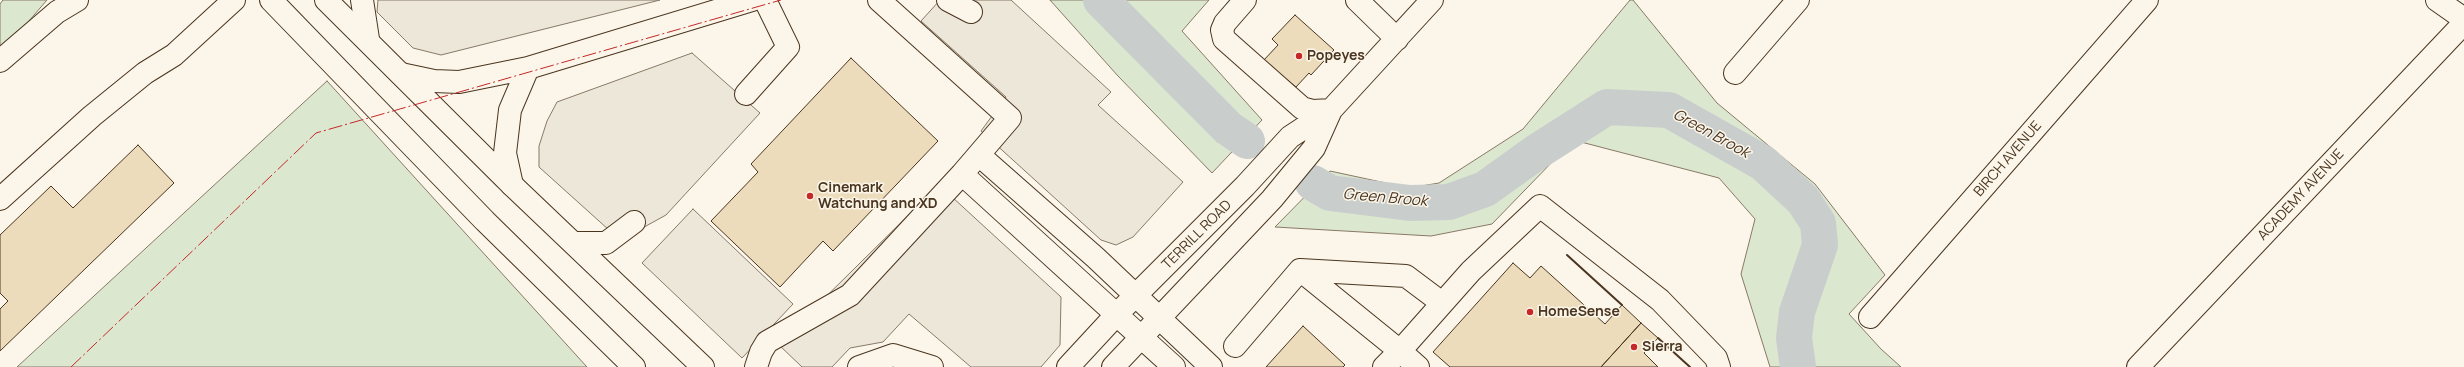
<!DOCTYPE html>
<html>
<head>
<meta charset="utf-8">
<style>
  body { margin:0 }
  canvas { display:block; background:#fbf6e9 }
</style>
</head>
<body>
<canvas width="2464" height="367"></canvas>
<script>
const ctx = document.querySelector('canvas').getContext('2d');
ctx.lineJoin = 'round';
function fill(path, color) { ctx.fillStyle = color; ctx.fill(path, 'evenodd'); }
const shape = rows => new Path2D(rows.map(r => 'M' + r).join(''));
function stroke(path, color, width, dash) { ctx.strokeStyle = color; ctx.lineWidth = width; ctx.lineCap = dash ? 'butt' : 'round'; ctx.setLineDash(dash || []); ctx.stroke(path); }
function drawText(font, color, halo, rows, align = 'center') {
  ctx.font = font + ' Manrope,sans-serif'; ctx.lineWidth = 3; ctx.setLineDash([]); ctx.textBaseline = 'middle'; ctx.strokeStyle = halo; ctx.fillStyle = color; for (const [text, x, y, turn = 0] of rows) {
    ctx.save(); ctx.translate(x, y); ctx.rotate((+turn || 0) * Math.PI / 180); ctx.textAlign = isNaN(turn) ? turn : align; if (halo) ctx.strokeText(text, 0, 0); ctx.fillText(text, 0, 0); ctx.restore();
  }
}
const green = shape([
  [3,0,47,0,28,22,0,46,0,4,3,0],
  [1050,0,1209,0,1182,31,1262,120,1212,173,1118,76,1050,0],
  [1630,0,1633,0,1717,103,1815,184,1885,275,1849,314,1881,349,1901,367,1770,367,1741,274,1755,219,1719,178,1581,142,1556,158,1492,224,1431,236,1275,227,1330,171,1409,188,1439,183,1523,129,1630,0],
  [327,81,587,367,17,367,327,81]
]);
fill(green, '#dce7d0');
stroke(green, '#887966', 1);
const parking = shape([
  [378,0,660,0,441,55,413,48,377,12,378,0],
  [940,0,1011,0,1111,92,1098,105,1183,182,1133,237,1116,245,1101,240,981,131,1006,97,921,21,940,0],
  [692,53,760,113,666,215,637,231,609,230,539,167,539,146,547,121,557,102,692,53],
  [939,185,1061,297,1060,345,1041,367,971,367,909,314,883,342,850,348,832,367,802,367,778,344,939,185],
  [693,209,793,304,742,358,642,263,693,209]
]);
fill(parking, '#ede7d9');
stroke(parking, '#887966', 1);
stroke(shape([
  [1101,0,1228,128,1247,141],
  [1313,183,1330,193,1410,203,1449,202,1485,189,1538,151,1607,107,1669,110,1763,163,1803,200,1818,223,1820,245,1797,312,1794,338,1798,367]
]), '#c9cecd', 36);
const building = shape([
  [1295,15,1334,50,1311,75,1309,73,1296,87,1263,61,1278,45,1272,39,1295,15],
  [851,58,938,141,833,251,823,241,780,287,711,221,758,172,751,164,851,58],
  [138,145,174,183,0,351,0,309,8,301,0,293,0,235,51,186,73,208,138,145],
  [1513,263,1530,278,1541,266,1605,324,1622,305,1641,323,1601,367,1450,367,1433,352,1513,263],
  [1641,323,1658,338,1644,353,1658,367,1601,367,1641,323],
  [1303,326,1345,365,1343,367,1266,367,1303,326]
]);
fill(building, '#ecdcbc');
stroke(building, '#4a3520', 1);
const minor = shape([
  [362,0,368,39],
  [948,0,971,12],
  [1245,0,1225,23,1222,30,1224,39,1302,108,1313,111,1331,110],
  [1357,0,1397,39],
  [2437,0,2464,19],
  [0,61,57,12,77,0],
  [1735,73,1798,0],
  [401,74,434,81,459,82,528,68,752,0],
  [746,94,788,47,765,0],
  [979,155,1096,258,1211,367],
  [962,174,1174,367],
  [512,185,505,153,510,110,528,68],
  [0,199,92,116,145,73,174,55,234,0],
  [574,243,606,243,634,222],
  [1300,270,1400,351,1471,271,1540,206,1660,300,1716,358,1719,367],
  [1870,317,2147,0],
  [1235,346,1300,270,1406,276,1442,303],
  [756,367,761,352,767,342,850,295,962,174,1010,118,879,0],
  [1068,367,1117,314,1245,186,1290,137,1331,110,1432,0],
  [1113,367,1272,199,1314,148,1331,110],
  [1384,367,1400,351,1418,367],
  [2138,367,2464,23]
]);
const highway = shape([
  [271,0,485,221,634,367],
  [326,0,512,185,703,367],
  [859,367,893,355,932,367]
]);
stroke(minor, '#4a3520', 24);
stroke(highway, '#4a3520', 24);
stroke(minor, '#fbf6e9', 22);
stroke(highway, '#fbf6e9', 22);
stroke(shape([
  [1567,255,1622,305],
  [1658,338,1690,367]
]), '#4a3520', 2);
stroke(shape([
  [71,367,316,133,781,0]
]), '#c62828', 1, [14, 3, 2, 3]);
for (const [x, y, r, color] of [
  [1299,56,4,"#c62828"],
  [810,196,4,"#c62828"],
  [1530,312,4,"#c62828"],
  [1634,347,4,"#c62828"]
]) { const dot = new Path2D(); dot.arc(x, y, r, 0, 2 * Math.PI); ctx.fillStyle = color; ctx.fill(dot); stroke(dot, '#fbf6e9', 1.5); }
drawText('bold 14px', '#4a3520', '#fbf6e9', [
  ["Popeyes",1307,56],
  ["Cinemark",818,188],
  ["Watchung and XD",818,204],
  ["HomeSense",1538,312],
  ["Sierra",1642,347]
], 'left');
drawText('14px', '#4a3520', '#fbf6e9', [
  ["BIRCH AVENUE",2008,159,-49],
  ["ACADEMY AVENUE",2301,195,-47],
  ["TERRILL ROAD",1197,235,-45]
]);
drawText('italic 15px', '#4a3520', '#fbf6e9', [
  ["Green Brook",1711,134,29],
  ["Green Brook",1385,198,5]
]);
</script>
</body>
</html>
